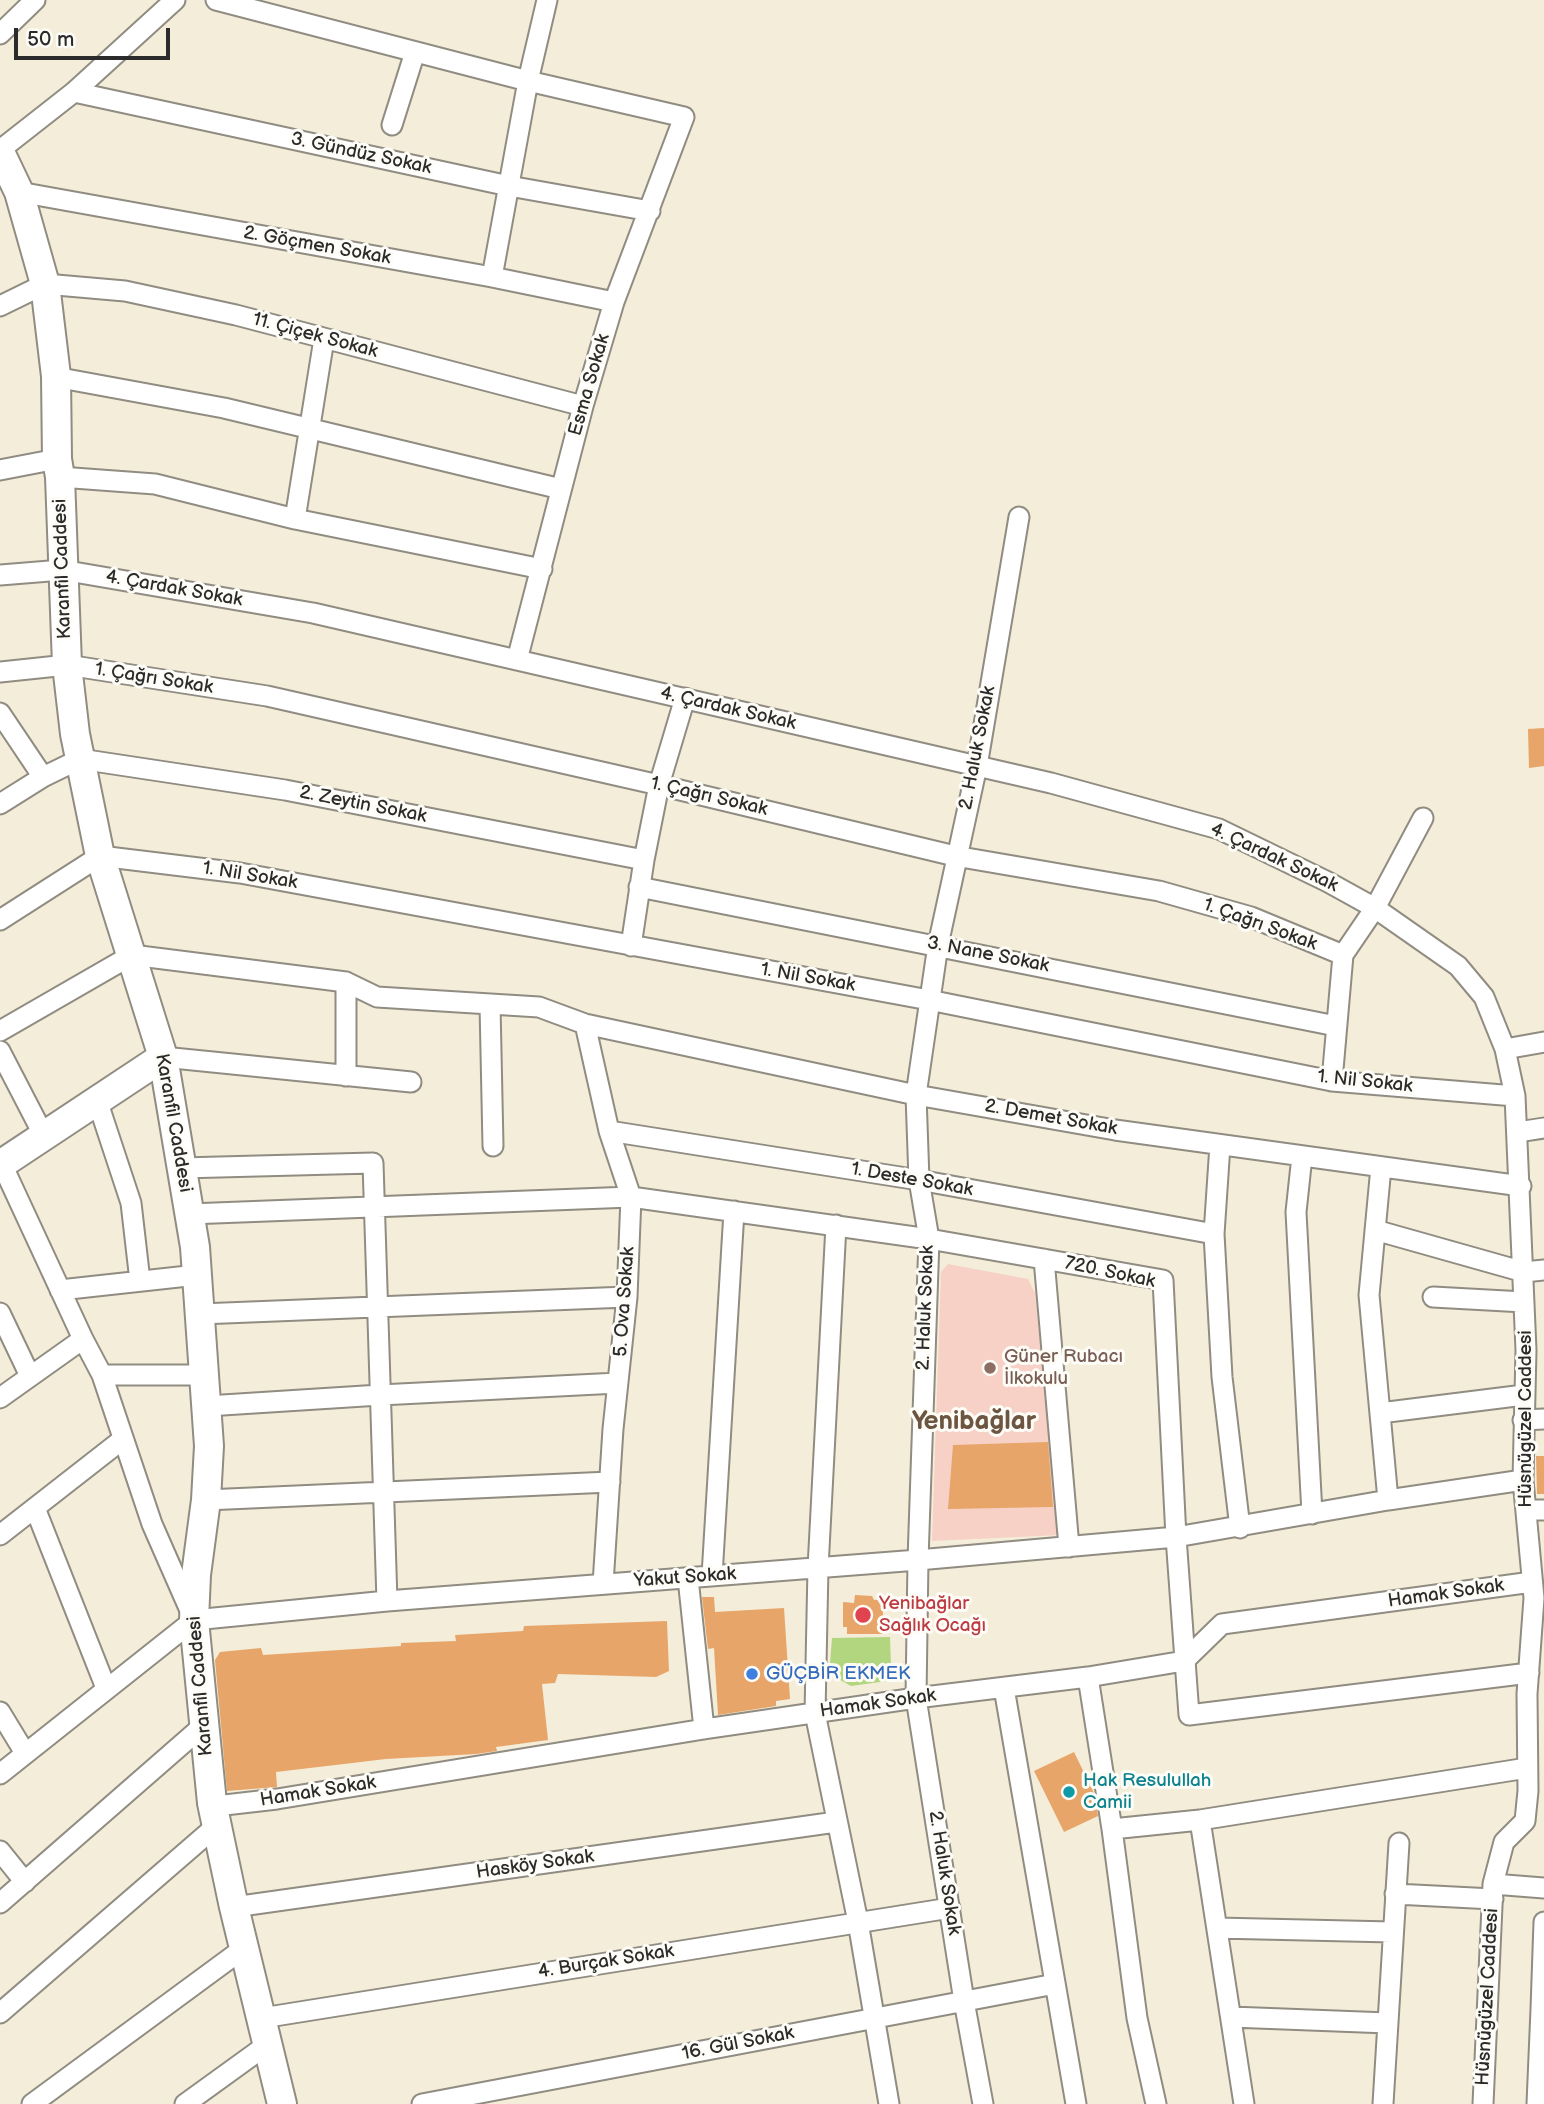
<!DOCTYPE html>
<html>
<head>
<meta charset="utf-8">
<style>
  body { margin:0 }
  #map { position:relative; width:1544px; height:2104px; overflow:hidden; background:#f4edd9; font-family:"Balsamiq Sans",sans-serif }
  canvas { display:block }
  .scale { position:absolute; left:14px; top:28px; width:156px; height:32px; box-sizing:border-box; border:4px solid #2b2b2b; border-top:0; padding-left:9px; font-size:21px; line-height:24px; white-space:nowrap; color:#2b2b2b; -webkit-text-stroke:5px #fdfcf7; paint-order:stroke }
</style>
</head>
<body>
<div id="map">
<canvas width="1544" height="2104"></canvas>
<div class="scale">50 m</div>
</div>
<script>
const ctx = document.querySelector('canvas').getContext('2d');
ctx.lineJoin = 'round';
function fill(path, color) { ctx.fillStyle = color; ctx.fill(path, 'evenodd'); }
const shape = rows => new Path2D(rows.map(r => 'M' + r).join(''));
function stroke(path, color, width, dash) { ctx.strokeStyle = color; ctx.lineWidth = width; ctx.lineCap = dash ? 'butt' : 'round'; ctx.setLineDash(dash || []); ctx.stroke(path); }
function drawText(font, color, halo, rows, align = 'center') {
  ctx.font = font + ' "Balsamiq Sans",sans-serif'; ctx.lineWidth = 6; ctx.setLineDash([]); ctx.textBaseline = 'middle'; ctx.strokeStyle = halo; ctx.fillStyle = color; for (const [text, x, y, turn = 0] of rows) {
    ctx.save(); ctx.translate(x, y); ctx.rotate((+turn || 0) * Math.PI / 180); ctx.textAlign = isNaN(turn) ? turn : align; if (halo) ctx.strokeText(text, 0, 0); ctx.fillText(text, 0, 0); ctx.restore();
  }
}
fill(shape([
  [948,1264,1028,1279,1035,1293,1060,1535,932,1541,941,1272]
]), '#f7d1c6');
fill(shape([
  [890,1637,891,1667,887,1681,851,1686,835,1677,830,1664,832,1638]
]), '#b2d67f');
fill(shape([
  [1544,728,1544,766,1529,768,1528,729],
  [1048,1442,1053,1507,948,1509,953,1445],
  [1536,1456,1544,1456,1544,1494,1537,1494],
  [855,1595,872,1596,874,1600,883,1599,883,1634,847,1634,847,1627,843,1627,843,1602,854,1603],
  [702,1597,714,1597,715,1612,784,1608,790,1699,776,1701,776,1706,718,1715,714,1648,708,1649],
  [667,1621,669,1671,656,1677,558,1674,555,1683,542,1684,548,1740,496,1747,497,1751,476,1754,386,1759,276,1772,277,1787,227,1791,215,1660,220,1652,261,1648,263,1655,401,1646,401,1643,456,1641,455,1635,523,1631,524,1626],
  [1074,1752,1094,1793,1098,1816,1064,1832,1034,1771]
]), '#e7a569');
const street = shape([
  [216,0,528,81,684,117,614,302,583,406,517,660],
  [0,34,35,0],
  [74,92,509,186,650,211],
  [392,125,415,52],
  [0,150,74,92,175,0],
  [19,192,492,277,614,302],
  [492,277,528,81,547,0],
  [0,306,45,284,125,291,236,315,583,406],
  [55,377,224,408,561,489],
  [0,470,57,459],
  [60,477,155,484,295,519,542,569],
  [295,519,324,339],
  [0,575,62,570,313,613,1051,783,1219,829,1328,882,1375,908,1458,966,1484,997,1505,1049,1515,1096,1526,1350,1523,1480,1534,1598,1527,1694,1528,1791,1525,1821,1504,1842,1493,1884,1483,2104],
  [0,672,67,665,267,696,659,785,955,856,1159,891,1251,917,1343,955],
  [0,713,43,777],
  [0,804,43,777,80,759,285,790,644,860],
  [639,887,1336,1026],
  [0,920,100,856,240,873,929,1000,1332,1081,1515,1096],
  [631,946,644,860,659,785,685,698],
  [346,982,346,1076],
  [490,1005,493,1146],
  [585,1024,609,1131,631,1197,627,1297,613,1429,603,1584],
  [0,1031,132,955,346,982,377,997,539,1007,585,1024,916,1095,1115,1130,1521,1186],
  [1505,1049,1544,1042],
  [0,1051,44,1136],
  [163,1057,411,1082],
  [1332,1081,1343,955,1375,908,1423,818],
  [97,1100,131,1203,140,1281],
  [609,1131,919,1180,1214,1234],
  [1518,1132,1544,1128],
  [1220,1145,1214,1234,1222,1377,1240,1528],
  [1302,1156,1296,1212,1312,1514],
  [0,1160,83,1339,102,1375,152,1524,192,1615],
  [1381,1167,1369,1295,1388,1500],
  [181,1168,373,1163,387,1601],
  [189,1214,631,1197,929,1239,1163,1280,1176,1537,1189,1715,1529,1673],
  [836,1225,818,1568,815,1713,858,1922,889,2104],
  [1375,1230,1524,1272,1544,1270],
  [1044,1259,1069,1547],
  [60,1290,197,1275],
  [1433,1297,1524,1302],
  [0,1313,30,1376],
  [200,1314,627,1297],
  [102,1375,204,1375],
  [0,1398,83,1339],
  [207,1406,380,1395,618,1383],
  [1380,1413,1524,1395],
  [1523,1420,1544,1419],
  [206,1500,610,1482],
  [35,1508,106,1688],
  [1526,1510,1544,1510],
  [0,1535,123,1439],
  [712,1576,734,1211],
  [688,1578,704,1729],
  [194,1620,387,1601,918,1560,1176,1537,1388,1500,1523,1480],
  [1088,1677,1112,1829,1137,2018,1156,2104],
  [1004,1688,1076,2104],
  [0,1712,25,1753],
  [0,1774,194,1620],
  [212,1803,216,1806,277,1799,704,1729,916,1698,1088,1677,1184,1661,1222,1624,1532,1582],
  [1200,1820,1244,2104],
  [1112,1829,1200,1820,1527,1768],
  [0,1851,25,1882],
  [1493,1884,1544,1888],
  [1395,1894,1493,1899],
  [0,1903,204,1725],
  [234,1907,836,1822],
  [1544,1922,1541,2009,1544,2009],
  [1217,1928,1392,1932],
  [0,2013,215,1827],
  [1231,2017,1388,2023],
  [262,2018,950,1908],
  [32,2104,244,1948],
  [185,2104,268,2044],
  [422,2104,1055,1984],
  [983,2104,964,2001,916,1698,918,1560,929,1239,919,1180,916,1095,938,945,977,766,1019,517],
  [1383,2104,1399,1843],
  [1537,2104,1541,2009]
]);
const secondary = shape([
  [0,152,19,192,45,284,56,376,57,459,60,477,67,665,75,734,100,856,163,1057,195,1247,209,1446,206,1500,196,1575,194,1620,212,1803,234,1907,282,2104],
  [0,1165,163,1057]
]);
stroke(street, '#908c82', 23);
stroke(secondary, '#908c82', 32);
stroke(street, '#fff', 19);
stroke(secondary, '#fff', 28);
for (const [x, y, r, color] of [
  [990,1368,7,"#8d6e63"],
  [863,1615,9,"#e0444e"],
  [752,1674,7,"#3f7fe0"],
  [1069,1792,7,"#0f9aa8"]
]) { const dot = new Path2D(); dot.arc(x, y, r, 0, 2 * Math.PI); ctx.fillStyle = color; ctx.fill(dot); stroke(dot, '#fdfcf7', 2.5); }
drawText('19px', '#2b2b2b', '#fdfcf7', [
  ["3. Gündüz Sokak",361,154,12],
  ["2. Göçmen Sokak",317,246,10],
  ["11. Çiçek Sokak",315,336,15],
  ["Esma Sokak",590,385,-74],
  ["Karanfil Caddesi",63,569,-92],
  ["4. Çardak Sokak",174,589,10],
  ["1. Çağrı Sokak",154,679,9],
  ["4. Çardak Sokak",728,709,13],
  ["2. Haluk Sokak",978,748,-79],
  ["1. Çağrı Sokak",709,797,13],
  ["2. Zeytin Sokak",363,805,11],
  ["4. Çardak Sokak",1274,858,25],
  ["1. Nil Sokak",250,876,9],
  ["1. Çağrı Sokak",1260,925,20],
  ["3. Nane Sokak",988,955,11],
  ["1. Nil Sokak",808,978,10],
  ["1. Nil Sokak",1365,1082,6],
  ["2. Demet Sokak",1051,1118,10],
  ["Karanfil Caddesi",173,1123,80],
  ["1. Deste Sokak",912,1180,10],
  ["720. Sokak",1110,1273,12],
  ["5. Ova Sokak",625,1302,-86],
  ["2. Haluk Sokak",926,1308,-88],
  ["Hüsnügüzel Caddesi",1526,1419,-90],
  ["Yakut Sokak",685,1578,-4],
  ["Hamak Sokak",1446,1594,-8],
  ["Karanfil Caddesi",201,1686,-95],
  ["Hamak Sokak",878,1704,-8],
  ["Hamak Sokak",318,1792,-9],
  ["Hasköy Sokak",535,1865,-8],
  ["2. Haluk Sokak",944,1873,81],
  ["4. Burçak Sokak",606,1962,-9],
  ["Hüsnügüzel Caddesi",1488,1997,-87],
  ["16. Gül Sokak",738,2044,-11]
]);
drawText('19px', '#785e54', '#fdfcf7', [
  ["Güner Rubacı",1004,1357],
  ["İlkokulu",1004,1379]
], 'left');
drawText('19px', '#be3a42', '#fdfcf7', [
  ["Yenibağlar",879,1604],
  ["Sağlık Ocağı",879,1626]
], 'left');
drawText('19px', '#366cbe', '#fdfcf7', [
  ["GÜÇBİR EKMEK",766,1674]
], 'left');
drawText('19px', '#0d838f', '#fdfcf7', [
  ["Hak Resulullah",1083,1781],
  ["Camii",1083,1803]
], 'left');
drawText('bold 26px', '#6d5641', '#fdfcf7', [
  ["Yenibağlar",974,1422]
]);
</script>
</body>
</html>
